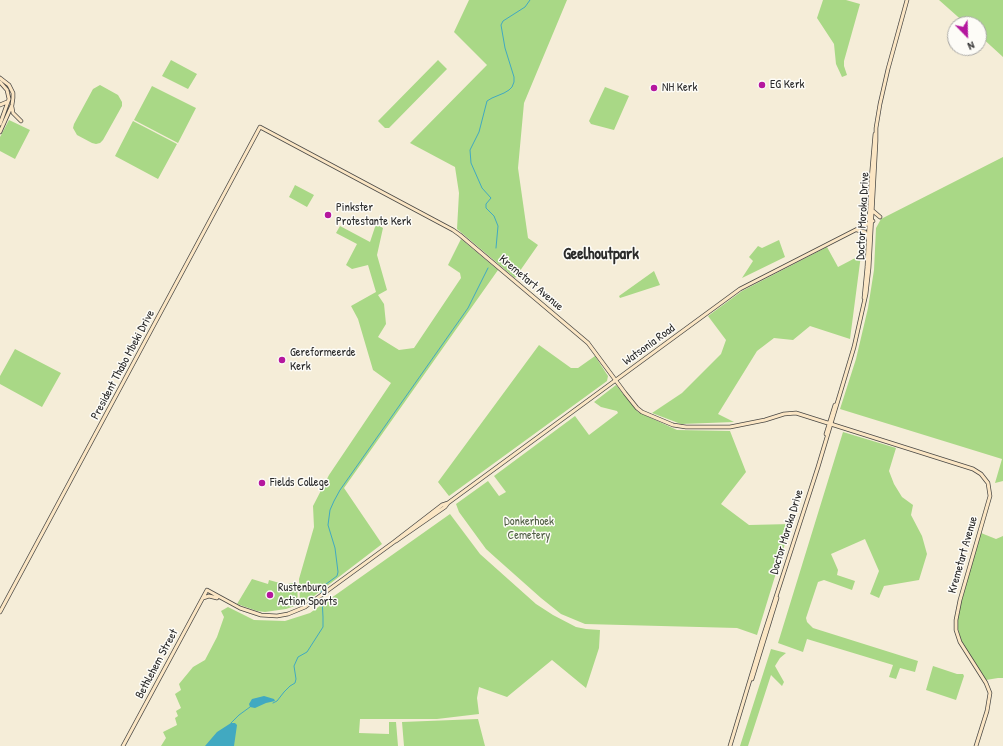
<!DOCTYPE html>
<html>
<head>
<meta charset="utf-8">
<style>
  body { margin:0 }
  #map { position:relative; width:1003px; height:746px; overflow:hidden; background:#f5edd8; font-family:"Patrick Hand",sans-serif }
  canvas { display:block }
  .north { position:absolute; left:947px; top:16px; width:40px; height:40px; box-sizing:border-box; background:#fdfcf7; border:1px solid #a9a8a5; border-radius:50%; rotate:157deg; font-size:11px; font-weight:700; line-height:16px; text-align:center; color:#2b2b2b }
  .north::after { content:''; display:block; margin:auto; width:14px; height:18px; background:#b5179e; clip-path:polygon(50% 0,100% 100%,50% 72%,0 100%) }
</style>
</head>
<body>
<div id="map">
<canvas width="1003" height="746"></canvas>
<div class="north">N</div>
</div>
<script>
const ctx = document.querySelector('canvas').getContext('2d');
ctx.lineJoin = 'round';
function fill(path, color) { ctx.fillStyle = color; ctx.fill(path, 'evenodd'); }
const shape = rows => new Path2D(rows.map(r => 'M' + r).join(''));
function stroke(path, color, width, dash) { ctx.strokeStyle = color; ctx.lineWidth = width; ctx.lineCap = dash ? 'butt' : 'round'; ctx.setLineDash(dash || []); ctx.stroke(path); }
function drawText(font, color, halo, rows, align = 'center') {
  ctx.font = font + ' "Patrick Hand",sans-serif'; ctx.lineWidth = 3; ctx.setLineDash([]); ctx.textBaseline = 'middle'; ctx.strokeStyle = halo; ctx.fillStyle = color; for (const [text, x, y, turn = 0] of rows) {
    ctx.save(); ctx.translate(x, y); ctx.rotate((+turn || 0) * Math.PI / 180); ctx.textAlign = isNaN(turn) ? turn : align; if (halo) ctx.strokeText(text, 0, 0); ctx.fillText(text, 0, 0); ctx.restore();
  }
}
fill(shape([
  [469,0,567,0,524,103,518,168,528,238,538,245,515,278,457,229,459,193,455,167,410,143,487,65,454,32],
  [823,0,846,0,860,4,844,61,844,66,847,75,842,77,836,64,834,44,817,18],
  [939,0,1003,0,1003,57,979,35,979,24,966,24],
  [171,60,197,74,188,89,162,76],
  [438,60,447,69,389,128,385,128,378,121],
  [100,85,118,95,122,102,122,106,103,140,100,143,96,144,92,143,77,135,73,128,74,124,93,89],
  [152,86,196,108,178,143,134,120],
  [605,87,629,96,614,130,591,124,589,121],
  [9,120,30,130,15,159,0,151,0,137],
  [133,121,177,144,158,179,115,156],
  [1003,157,1003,481,995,483,1002,459,840,409,856,359,868,308,874,270,876,228,881,219],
  [295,185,314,195,307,207,289,197],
  [376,224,383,228,377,255,387,290,378,295,384,304,386,324,378,337,399,350,414,348,461,278,460,273,448,265,461,239,498,270,344,488,382,544,314,596,300,603,299,579,314,527,313,506,329,475,391,383,373,370,358,319,351,306,376,292,368,265,352,269,346,265,357,244,336,233,340,226,370,242],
  [779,240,785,257,742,278,753,261,749,257,758,246,762,248],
  [827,247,838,267,861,255,850,339,810,326,793,340,774,338,757,351,718,414,734,422,681,424,652,413,682,393,721,354,726,340,708,316,742,291],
  [654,271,660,285,620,298,619,296],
  [539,345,571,368,578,368,595,356,608,376,607,381,449,496,438,482],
  [15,349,61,373,42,407,0,384,0,376],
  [616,385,638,412,677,430,730,431,746,472,721,504,749,525,791,524,757,635,737,628,585,624,561,614,541,598,496,558,486,549,459,512,456,504,488,481,499,496,506,492,494,476,575,416,589,435,618,413,617,411,601,407,594,402],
  [843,432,896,448,889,471,894,484,902,497,913,505,911,515,922,536,927,554,919,580,884,586,879,598,870,594,879,571,865,539,831,554,838,570,837,575,855,581,852,590,824,580,818,582,806,618,807,622,813,628,918,661,915,672,900,668,896,679,889,677,893,665,807,639,803,652,778,643],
  [450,514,480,554,536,604,553,615,576,627,586,629,600,630,599,648,586,688,552,660,507,697,479,687,477,698,479,714,437,719,360,719,359,733,389,734,389,722,396,722,398,746,161,746,166,738,163,732,177,725,175,718,178,716,176,711,181,708,175,694,181,690,179,684,193,667,205,660,217,637,224,617,221,611,228,607,254,620,285,621,310,613],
  [981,533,996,539,1003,536,1003,678,998,678,986,680,961,641,957,625,961,600],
  [252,579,268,584,269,580,287,585,290,583,297,583,298,605,286,609,265,612,257,611,237,604],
  [771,649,786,653,780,658,775,666,784,682,782,686,771,675,748,746,740,746],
  [933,666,957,674,963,674,964,676,956,700,926,690],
  [478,719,485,746,404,746,402,722]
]), '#a9d886');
fill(shape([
  [264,696,274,699,275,701,266,703,255,708,250,707,249,704,252,699],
  [231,723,235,723,237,725,234,746,205,746,217,732]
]), '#41a9c1');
stroke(shape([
  [496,248,498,226,494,216,486,208,486,204,491,198,482,188,471,163,470,150,479,132,487,101,492,98,504,93,509,90,512,87,514,82,514,77,505,48,501,25,503,21,525,7,530,0],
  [321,593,322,587,337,576,338,572,335,548,328,525,330,510,334,501,340,490,468,308,488,268],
  [273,703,277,701,284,692,290,686,295,683,296,679,294,666,298,657,307,652,323,627,323,617,322,598],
  [231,723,239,715,250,707]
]), '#41a9c1', 1);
const secondary = shape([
  [0,78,9,85,13,93,13,98,12,105,0,132],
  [0,82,7,90,9,99,0,124],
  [0,105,7,102],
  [12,107,13,113,21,121],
  [876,128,880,104,888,69,907,0],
  [873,211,880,217],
  [860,226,866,220,869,215],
  [857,230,865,232,867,236],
  [864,298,867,267,871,180,875,134],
  [826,434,835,405],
  [396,541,445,507,448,503],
  [203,598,209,596,217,598],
  [0,612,260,127,453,230,460,235,588,343,625,393,637,408,642,412,673,425,686,427,730,427,765,420,784,414,796,413,973,469,981,474,988,483,990,496,960,600,956,620,956,630,960,642,986,683,990,693,987,711,976,746],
  [752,679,777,598],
  [123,746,207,590,240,608,261,615,277,616,288,614,305,607,394,542,442,505,448,503,740,289,873,221],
  [730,746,762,640,818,467,854,347,866,294,869,268,876,141,876,128]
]);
stroke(secondary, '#494845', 4.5);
stroke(secondary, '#fbe6c4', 3);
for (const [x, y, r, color] of [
  [762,85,4,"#b5179e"],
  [654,88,4,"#b5179e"],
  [328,215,4,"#b5179e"],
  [282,360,4,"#b5179e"],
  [262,483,4,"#b5179e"],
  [270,595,4,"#b5179e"]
]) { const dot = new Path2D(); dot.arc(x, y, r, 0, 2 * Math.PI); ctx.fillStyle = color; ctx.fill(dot); stroke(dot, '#fdfcf7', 1.5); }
drawText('12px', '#2b2b2b', '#fdfcf7', [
  ["EG Kerk",770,85],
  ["NH Kerk",662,88],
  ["Pinkster",336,208],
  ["Protestante Kerk",336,222],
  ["Gereformeerde",290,353],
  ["Kerk",290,367],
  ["Fields College",270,483],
  ["Rustenburg",278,588],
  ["Action Sports",278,602]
], 'left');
drawText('12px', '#2b2b2b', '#fdfcf7', [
  ["Doctor Moroka Drive",863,216,-87],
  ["Kremetart Avenue",531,283,40],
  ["Watsonia Road",649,345,-36],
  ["President Thabo Mbeki Drive",123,365,-62],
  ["Doctor Moroka Drive",787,532,-73],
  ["Kremetart Avenue",963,555,-74],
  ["Bethlehem Street",157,664,-62]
]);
drawText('12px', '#515f46', '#fdfcf7', [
  ["Donkerhoek",529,522],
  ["Cemetery",529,536]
]);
drawText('bold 16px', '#2b2b2b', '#fdfcf7', [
  ["Geelhoutpark",601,255]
]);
</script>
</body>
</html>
